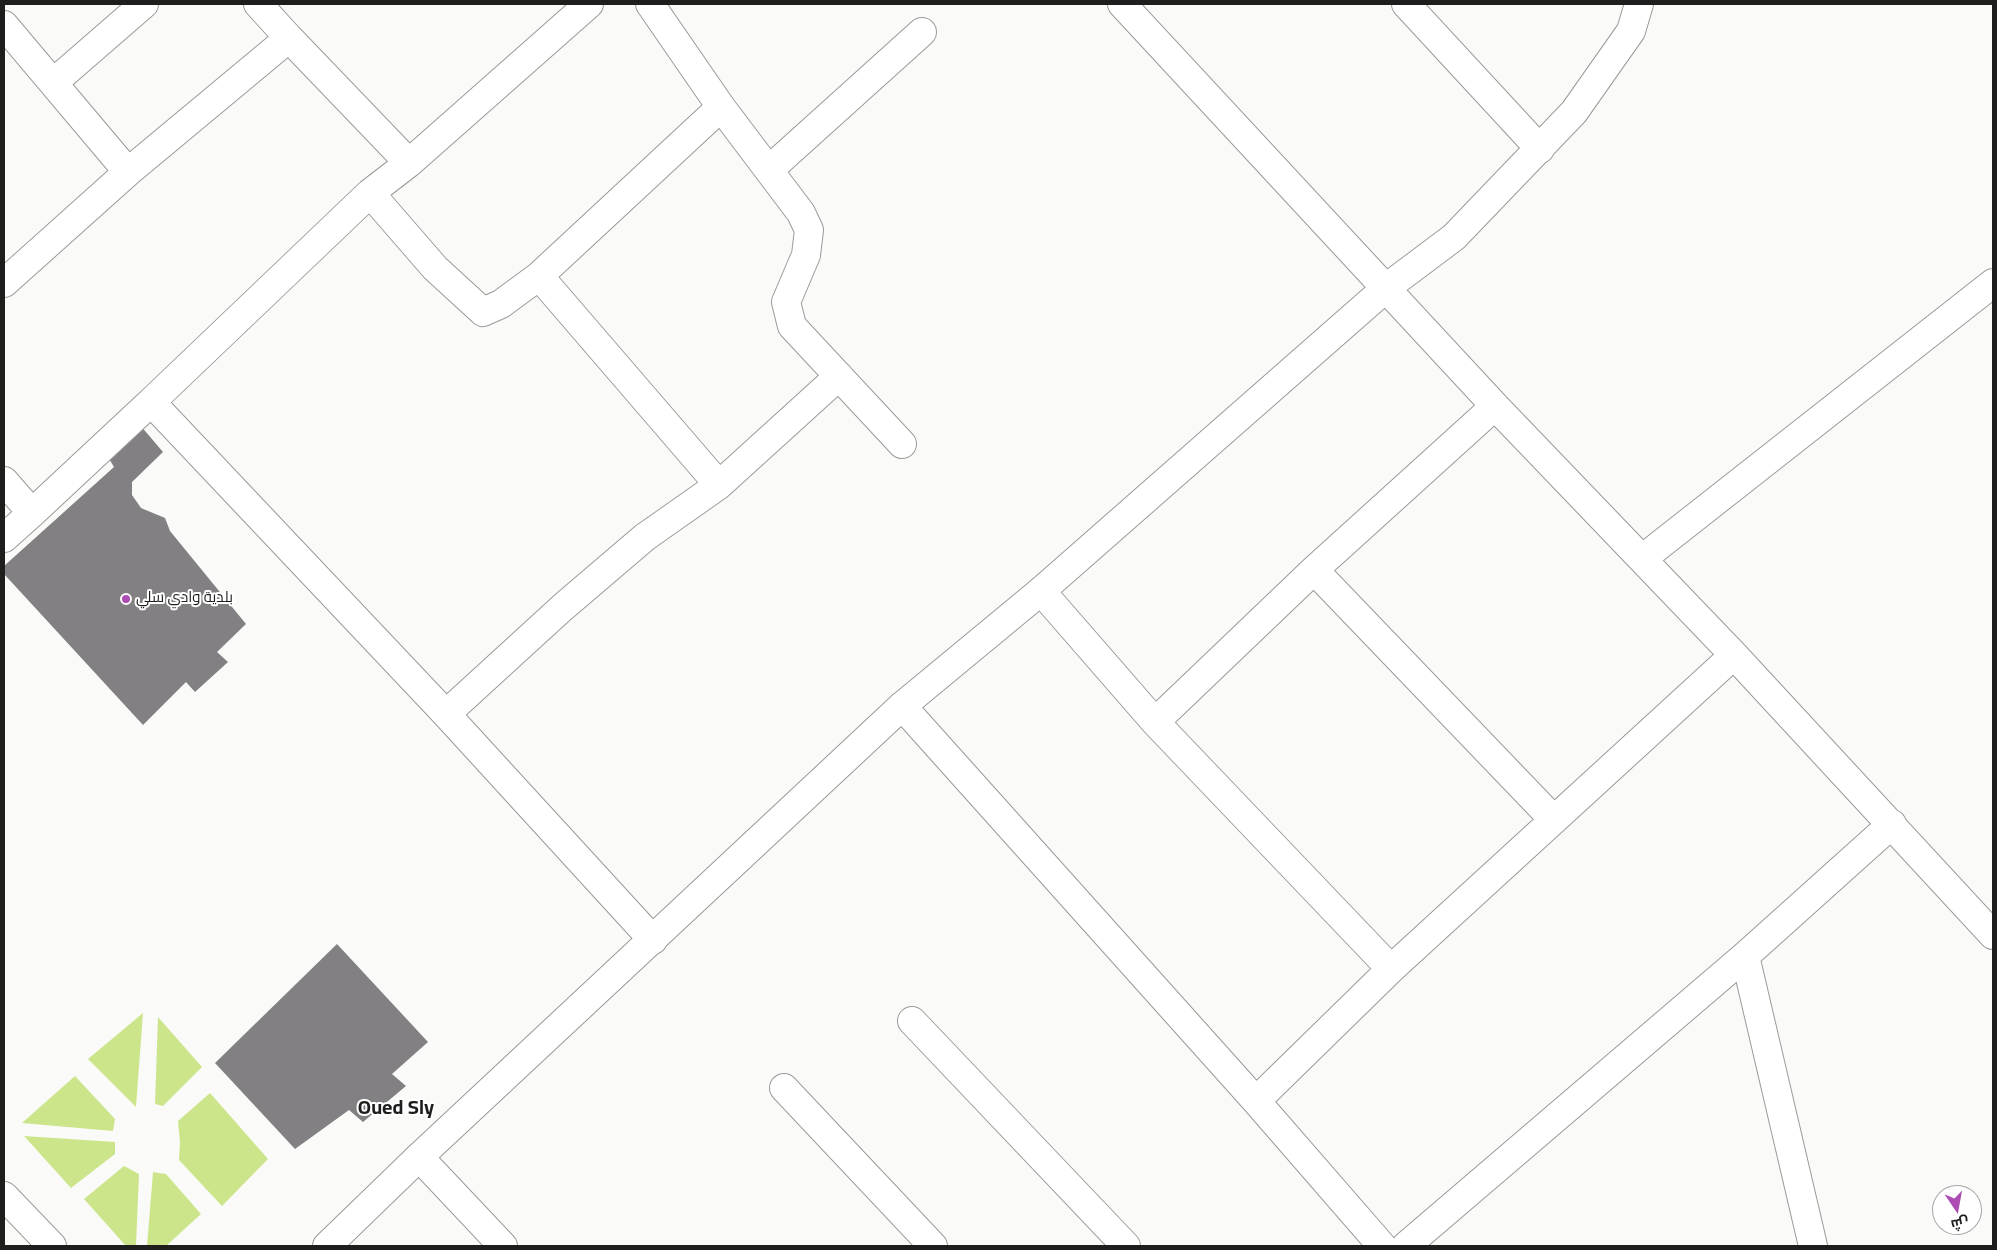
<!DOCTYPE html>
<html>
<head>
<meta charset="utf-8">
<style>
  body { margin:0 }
  #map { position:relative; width:1997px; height:1250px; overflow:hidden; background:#fafbf8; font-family:Georgia,Cairo,serif }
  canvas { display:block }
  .frame { position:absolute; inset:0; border:5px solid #1e1e1d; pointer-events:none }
  .north { position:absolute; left:1932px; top:1185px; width:50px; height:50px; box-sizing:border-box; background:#fff; border:1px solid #a5a5a5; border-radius:50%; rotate:168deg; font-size:14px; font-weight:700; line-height:20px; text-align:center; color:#1e1e1d }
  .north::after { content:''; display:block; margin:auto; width:18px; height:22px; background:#ad4cb3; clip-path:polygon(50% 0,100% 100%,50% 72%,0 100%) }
</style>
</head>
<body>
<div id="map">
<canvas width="1997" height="1250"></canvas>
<div class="frame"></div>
<div class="north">ش</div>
</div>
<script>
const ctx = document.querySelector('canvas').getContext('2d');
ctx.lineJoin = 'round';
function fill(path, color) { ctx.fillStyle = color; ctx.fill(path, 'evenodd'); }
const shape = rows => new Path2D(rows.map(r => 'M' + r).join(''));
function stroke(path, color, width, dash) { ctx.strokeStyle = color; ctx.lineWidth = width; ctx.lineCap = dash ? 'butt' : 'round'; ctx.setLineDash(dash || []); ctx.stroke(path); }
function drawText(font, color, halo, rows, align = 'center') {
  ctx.font = font + ' Georgia,Cairo,serif'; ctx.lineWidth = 4; ctx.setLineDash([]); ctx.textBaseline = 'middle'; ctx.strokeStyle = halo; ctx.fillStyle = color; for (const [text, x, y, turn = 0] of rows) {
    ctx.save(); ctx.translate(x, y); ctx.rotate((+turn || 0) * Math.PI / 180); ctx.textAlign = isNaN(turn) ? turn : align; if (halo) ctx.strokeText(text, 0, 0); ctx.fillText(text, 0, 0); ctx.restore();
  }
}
fill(shape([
  [143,1013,136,1107,88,1059],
  [158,1017,202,1067,163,1106,155,1104],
  [75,1076,115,1119,113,1131,22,1123],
  [210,1093,268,1159,222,1206,179,1160,180,1142,178,1121],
  [24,1136,115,1142,115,1154,71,1188],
  [124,1166,139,1174,136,1246,126,1246,84,1199],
  [153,1172,166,1174,201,1214,166,1246,147,1246]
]), '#cce58a');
fill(shape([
  [140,425,163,452,132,482,132,495,141,508,165,518,170,531,246,624,217,652,228,662,195,692,186,682,143,725,4,574,4,566,114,467,108,457],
  [337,944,428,1042,392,1074,406,1086,363,1122,349,1110,295,1149,215,1063]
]), '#828082');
const street = shape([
  [258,4,289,38],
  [650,4,721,107,801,213,809,230,806,255,786,302,792,326,902,444],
  [1122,4,1495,406,1734,655,1993,935],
  [1406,4,1540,149],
  [4,25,128,172],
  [53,83,144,4],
  [770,169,922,32],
  [370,193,435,268,483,312,501,304,539,276],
  [4,283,128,172,289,38,409,163],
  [151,402,370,193,409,163,589,4],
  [4,481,32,513,151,402,446,714,653,940],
  [719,485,539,276,721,107],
  [4,538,32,513],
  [1642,559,1993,283],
  [1314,570,1554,820],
  [1041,591,1155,722,1391,969,1734,655],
  [902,706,1256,1101,1382,1246],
  [446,714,563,607,645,537,719,485,839,376],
  [1155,722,1314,570,1495,406],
  [1745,956,1813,1246],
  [912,1021,1126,1246],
  [784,1088,933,1246],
  [1256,1101,1391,969],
  [419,1157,503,1246],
  [4,1196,52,1246],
  [1406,1246,1745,956,1892,824]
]);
const secondary = shape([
  [327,1246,419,1157,902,706,1041,591,1386,288,1454,237,1574,112,1631,31,1639,4]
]);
stroke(street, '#9a9b98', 30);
stroke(secondary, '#9a9b98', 30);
stroke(street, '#fff', 28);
stroke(secondary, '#fff', 28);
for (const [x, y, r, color] of [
  [126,599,5,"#ad4cb3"]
]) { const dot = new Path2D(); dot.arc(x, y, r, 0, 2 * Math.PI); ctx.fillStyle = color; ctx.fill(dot); stroke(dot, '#fff', 2); }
drawText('15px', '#1e1e1d', '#fff', [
  ["بلدية وادي سلي",136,599]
], 'left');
drawText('bold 20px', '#1e1e1d', '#fff', [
  ["Oued Sly",396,1110]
]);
</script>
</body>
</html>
